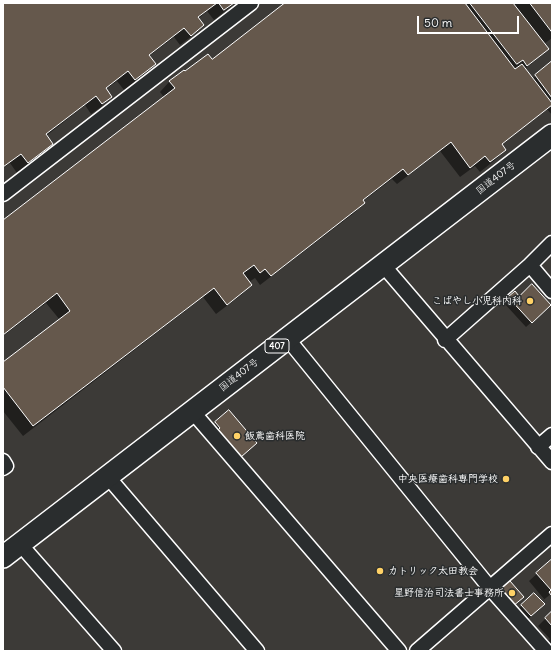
<!DOCTYPE html>
<html>
<head>
<meta charset="utf-8">
<style>
	body { margin:0 }
	#map { position:relative; width:555px; height:654px; overflow:hidden; background:#3c3a37; font-family:Delius,sans-serif }
	canvas { display:block }
	.frame { position:absolute; inset:0; border:4px solid #fff; pointer-events:none }
	.scale { position:absolute; left:417px; top:16px; width:102px; height:18px; box-sizing:border-box; border:2px solid #fff; border-top:0; padding-left:5px; font-size:12px; line-height:14px; white-space:nowrap; color:#fff; -webkit-text-stroke:3px #2a2d2e; paint-order:stroke }
</style>
</head>
<body>
<div id="map">
<canvas width="555" height="654"></canvas>
<div class="frame"></div>
<div class="scale">50 m</div>
</div>
<script>
const ctx = document.querySelector('canvas').getContext('2d');
ctx.lineJoin = 'round';
function paint(path, color) { ctx.fillStyle = color; ctx.fill(path, 'evenodd'); }
function trace(path, color, width, dash) { ctx.strokeStyle = color; ctx.lineWidth = width; ctx.lineCap = dash ? 'butt' : 'round'; ctx.setLineDash(dash || []); ctx.stroke(path); }
function write(font, color, halo, rows, align = 'center') {
  ctx.font = font + ' Delius,"Klee One",sans-serif'; ctx.lineWidth = 3; ctx.setLineDash([]); ctx.textBaseline = 'middle'; ctx.strokeStyle = halo; ctx.fillStyle = color; for (const [text, x, y, turn = 0] of rows) {
    ctx.save(); ctx.translate(x, y); ctx.rotate((+turn || 0) * Math.PI / 180); ctx.textAlign = isNaN(turn) ? turn : align; if (halo) ctx.strokeText(text, 0, 0); ctx.fillText(text, 0, 0); ctx.restore();
  }
}
paint(new Path2D(`
	M 3,3 L 235,3 L 214,20 L 207,11 L 198,19 L 203,25 L 192,36 L 180,45 L 174,37 L 149,56 L 155,64 L 145,74 L 124,90 L 117,81 L 106,89 L 111,96 L 101,107 L 91,114 L 85,105 L 46,136 L 52,144 L 42,154 L 17,173 L 10,163 L 3,168 Z
	M 287,3 L 552,3 L 552,38 L 544,44 L 548,49 L 525,69 L 532,79 L 552,63 L 552,115 L 547,109 L 501,145 L 505,150 L 495,160 L 480,172 L 475,166 L 460,177 L 440,151 L 397,184 L 392,179 L 363,201 L 364,203 L 354,213 L 260,285 L 255,278 L 249,282 L 251,285 L 241,295 L 216,314 L 203,297 L 23,436 L 3,411 L 3,364 L 60,320 L 46,303 L 3,336 L 3,221 L 164,97 L 160,92 L 170,81 L 185,73 L 212,61 Z
	M 515,292 L 519,297 L 545,310 L 526,327 L 504,303 Z
	M 228,412 L 248,451 L 233,464 L 208,431 Z
	M 552,560 L 552,593 L 541,602 L 538,609 L 526,621 L 516,611 L 534,594 L 541,602 L 544,599 L 529,581 Z
	M 552,612 L 552,647 L 550,649 L 546,643 L 550,639 L 538,626 Z`), '#0007');
const building = new Path2D(`
	M 3,3 L 217,3 L 198,17 L 204,25 L 191,36 L 184,28 L 149,55 L 156,64 L 135,80 L 128,71 L 106,88 L 112,97 L 102,104 L 96,96 L 46,134 L 53,144 L 28,163 L 21,154 L 3,167 Z
	M 219,3 L 234,3 L 224,10 Z
	M 285,3 L 465,3 L 515,69 L 522,64 L 552,103 L 552,105 L 502,144 L 506,150 L 490,162 L 485,156 L 470,168 L 451,142 L 408,175 L 403,169 L 363,200 L 365,203 L 271,276 L 265,269 L 260,273 L 254,265 L 243,273 L 252,285 L 227,305 L 214,288 L 33,426 L 3,387 L 3,362 L 70,311 L 57,293 L 3,335 L 3,220 L 175,88 L 169,81 L 184,70 L 185,71 L 208,54 L 212,59 Z
	M 470,3 L 513,3 L 549,49 L 527,66 L 523,60 L 517,64 Z
	M 530,3 L 552,3 L 552,32 Z
	M 552,61 L 552,98 L 535,75 Z
	M 532,284 L 551,305 L 532,323 L 508,297 L 515,291 L 519,296 Z
	M 229,410 L 257,443 L 241,457 L 218,430 L 220,428 L 215,422 Z
	M 552,559 L 552,594 L 551,595 L 549,592 L 551,590 L 536,573 Z
	M 510,581 L 524,597 L 513,606 L 499,589 Z
	M 534,593 L 545,604 L 531,616 L 521,605 Z
	M 552,611 L 552,626 L 545,618 Z`);
paint(building, '#65584c');
trace(building, '#fff', 1);
const minor = new Path2D(`
	M 3,194 L 251,3
	M 383,265 L 552,462
	M 530,265 L 552,291
	M 287,338 L 490,588 L 546,651
	M 445,340 L 530,265 L 552,243
	M 192,411 L 399,651
	M 538,447 L 552,435
	M 3,461 L 6,466 L 3,468
	M 108,477 L 257,651
	M 20,544 L 114,651
	M 417,651 L 552,534`);
const highway = new Path2D(`
	M 3,557 L 552,135`);
trace(minor, '#fff', 17);
trace(highway, '#fff', 24);
trace(minor, '#2a2d2e', 14);
trace(highway, '#2a2d2e', 21);
for (const [x, y, r, color] of [
	[530,301,4,"#ffd166"],
	[237,436,4,"#ffd166"],
	[506,479,4,"#ffd166"],
	[380,571,4,"#ffd166"],
	[512,593,4,"#ffd166"]
]) { const dot = new Path2D(); dot.arc(x, y, r, 0, 2 * Math.PI); ctx.fillStyle = color; ctx.fill(dot); trace(dot, '#2a2d2e', 1.5); }
for (const [x, y, w] of [
	[277,346,24]
]) { const box = new Path2D(); box.roundRect(x - w / 2, y - 7, w, 14, 3); ctx.fillStyle = '#2a2d2e'; ctx.fill(box); trace(box, '#fff', 1); }
write('bold 9px', '#fff', null, [
	["407",277,346]
]);
write('10px', '#fff', '#2a2d2e', [
	["国道407号",496,178,-38],
	["国道407号",239,375,-38]
]);
write('bold 10px', '#fff', '#2a2d2e', [
	["こばやし小児科内科",522,301],
	["飯鳶歯科医院",245,436,"left"],
	["中央医療歯科専門学校",498,479],
	["カトリック太田教会",388,571,"left"],
	["星野信治司法書士事務所",504,593]
], 'right');
</script>
</body>
</html>
